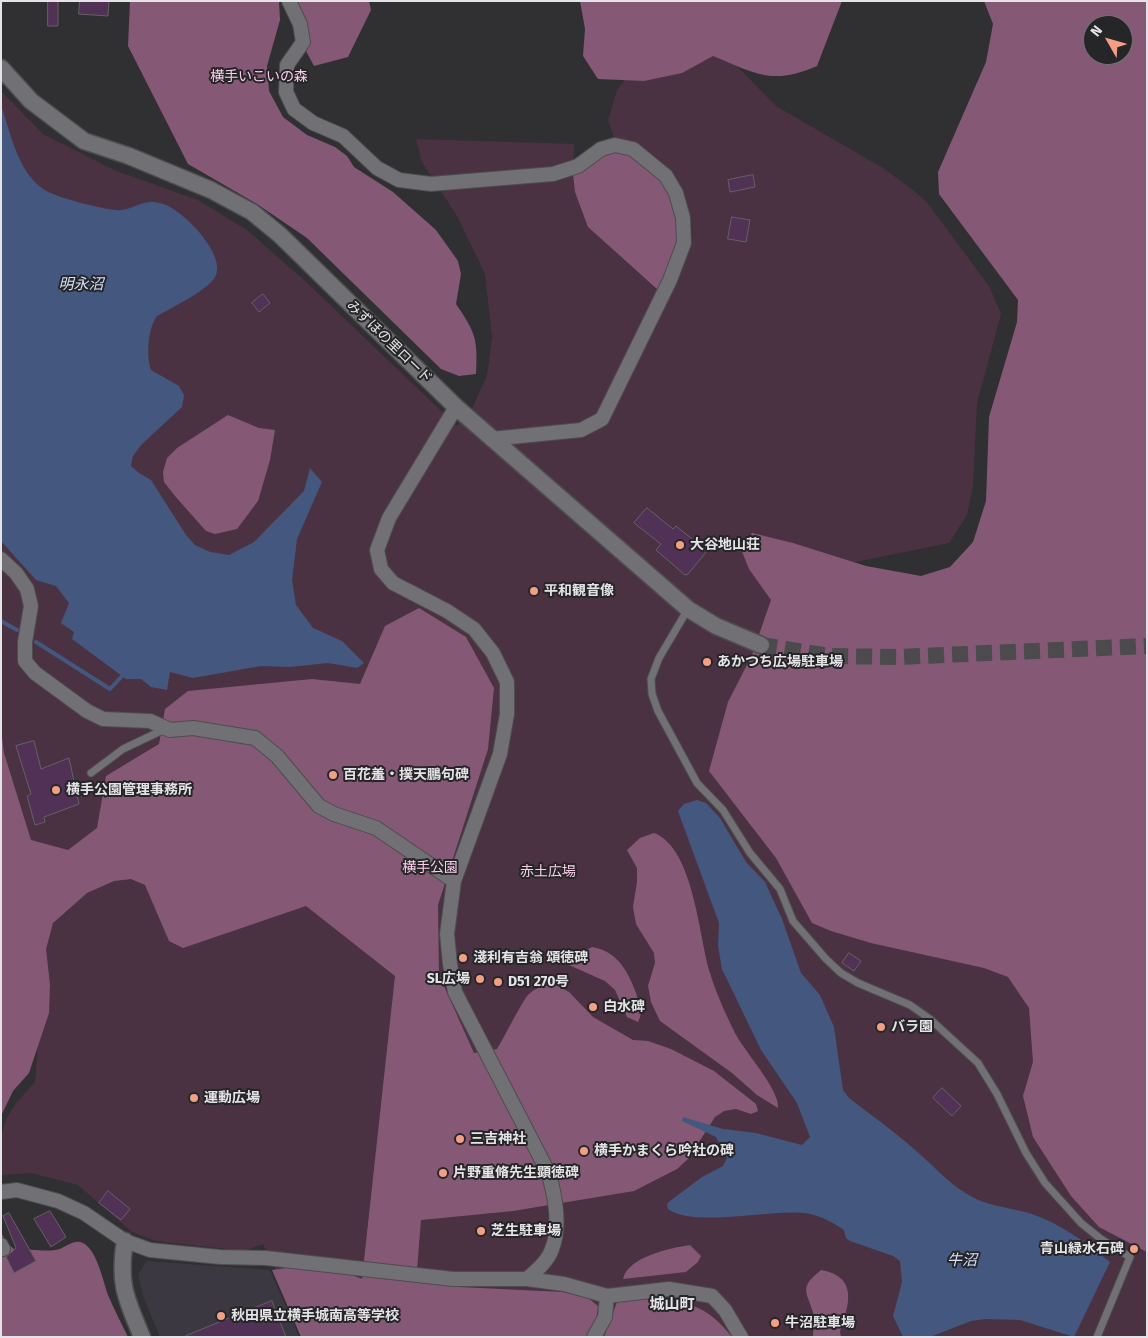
<!DOCTYPE html>
<html>
<head>
<meta charset="utf-8">
<style>
	body { margin:0 }
	#map { position:relative; width:1148px; height:1338px; overflow:hidden; background:#302f32; font-family:"Fira Sans",sans-serif }
	canvas { display:block }
	.frame { position:absolute; inset:0; border:2px solid #e4e3e5; pointer-events:none }
	.north { position:absolute; left:1083px; top:15px; width:50px; height:50px; box-sizing:border-box; background:#262528; border:1px solid #727174; border-radius:50%; rotate:308deg; font-size:14px; font-weight:700; line-height:20px; text-align:center; color:#e4e3e5 }
	.north::after { content:''; display:block; margin:auto; width:18px; height:22px; background:#f39f84; clip-path:polygon(50% 0,100% 100%,50% 72%,0 100%) }
</style>
</head>
<body>
<div id="map">
<canvas width="1148" height="1338"></canvas>
<div class="frame"></div>
<div class="north">N</div>
</div>
<script>
const ctx = document.querySelector('canvas').getContext('2d');
ctx.lineJoin = 'round';
function paint(path, color) { ctx.fillStyle = color; ctx.fill(path, 'evenodd'); }
function trace(path, color, width, dash) { ctx.strokeStyle = color; ctx.lineWidth = width; ctx.lineCap = dash ? 'butt' : 'round'; ctx.setLineDash(dash || []); ctx.stroke(path); }
function write(font, color, halo, rows, align = 'center') {
  ctx.font = font + ' "Fira Sans","Noto Sans JP",sans-serif'; ctx.lineWidth = 4; ctx.setLineDash([]); ctx.textBaseline = 'middle'; ctx.strokeStyle = halo; ctx.fillStyle = color; for (const [text, x, y, turn = 0] of rows) {
    ctx.save(); ctx.translate(x, y); ctx.rotate((+turn || 0) * Math.PI / 180); ctx.textAlign = isNaN(turn) ? turn : align; if (halo) ctx.strokeText(text, 0, 0); ctx.fillText(text, 0, 0); ctx.restore();
  }
}
paint(new Path2D(`
	M 147,1261 L 270,1270 L 299,1337 L 160,1337 L 143,1296 L 138,1274 Z`), '#3b3841');
paint(new Path2D(`
	M 663,33 L 729,58 L 776,106 L 883,168 L 913,190 L 926,201 L 989,286 L 1001,314 L 977,403 L 973,485 L 967,515 L 949,543 L 806,572 L 1147,663 L 1147,1337 L 322,1337 L 278,1275 L 263,1244 L 244,1251 L 156,1241 L 132,1232 L 78,1185 L 31,1173 L 1,1175 C 1,1123 0,1120 35,1082 L 39,1033 L 1,923 L 1,91 L 43,134 L 114,170 L 198,200 L 247,230 L 304,280 L 457,426 L 471,411 L 487,375 L 492,337 L 485,274 L 457,216 L 422,162 L 416,139 L 574,144 L 573,174 L 588,227 L 667,299 C 674,282 689,255 692,239 C 694,230 690,217 688,209 C 677,168 657,150 615,140 L 608,120 L 617,90 Z`), '#4b3242');
paint(new Path2D(`
	M 130,1 L 279,1 L 280,20 L 267,66 L 269,91 L 283,117 L 307,135 L 335,147 L 347,156 L 354,167 L 393,192 L 436,230 L 458,261 L 461,274 L 456,304 C 475,332 478,338 476,374 L 459,376 L 441,369 L 307,238 L 257,204 L 188,164 L 128,46 Z
	M 297,1 L 369,1 L 371,10 L 348,57 L 314,66 L 306,51 C 311,32 306,19 297,1 Z
	M 580,1 L 842,1 L 817,66 C 772,86 755,73 713,56 L 682,73 L 644,81 L 598,79 L 583,56 L 585,29 Z
	M 984,1 L 1147,1 L 1147,1252 L 1099,1227 L 1071,1196 L 1033,1137 L 1023,1096 L 1033,1062 L 1029,1008 L 1008,977 L 984,968 L 871,943 L 831,931 L 812,923 L 776,858 L 709,771 L 728,702 L 752,655 L 771,600 L 749,569 L 741,549 L 752,533 L 793,543 L 866,566 L 921,576 L 950,567 L 973,542 L 986,501 L 989,417 L 1017,322 L 1018,300 L 939,194 L 938,172 L 986,62 L 993,24 ZM 1093,25 L 1123,25 L 1123,55 L 1093,55 Z
	M 614,149 L 631,152 L 664,177 L 679,219 L 679,243 L 659,291 L 588,227 L 575,192 L 573,174 Z
	M 228,415 L 259,428 L 275,430 L 270,460 L 258,501 L 237,529 L 215,534 L 206,531 L 175,496 L 164,482 L 163,472 L 167,458 L 177,448 Z
	M 419,608 L 466,637 L 494,688 L 488,749 L 438,905 L 439,975 L 474,1053 L 497,1049 C 504,1038 523,999 529,994 C 536,987 545,986 554,984 L 569,992 L 593,1017 L 633,1040 L 648,1041 L 671,1049 L 714,1071 L 756,1104 L 758,1111 L 751,1114 L 736,1109 L 724,1111 L 715,1117 L 688,1159 L 677,1169 L 634,1191 L 513,1211 L 421,1220 L 416,1282 L 459,1287 L 563,1292 L 588,1298 L 598,1306 L 596,1322 L 586,1337 L 301,1337 L 272,1270 L 300,1266 L 333,1268 L 362,1279 L 395,976 L 306,906 L 183,948 L 169,941 L 145,885 L 131,879 L 114,881 L 87,893 L 53,923 L 46,949 L 50,985 L 49,1013 L 29,1073 L 13,1091 L 1,1116 L 1,729 L 4,753 L 31,840 L 68,850 L 97,828 L 106,776 L 159,744 L 165,709 L 188,691 L 312,679 L 360,684 L 385,626 Z
	M 654,833 C 694,848 699,938 710,973 C 716,993 726,1015 735,1033 C 744,1051 780,1090 778,1108 L 757,1095 L 732,1073 L 660,1021 L 651,1002 L 648,986 L 655,963 L 654,953 L 636,924 L 633,907 L 637,882 L 637,868 L 627,850 L 640,838 Z
	M 592,947 C 617,951 628,971 636,993 C 639,1004 644,1011 638,1022 L 627,1017 L 615,990 L 605,981 L 569,965 L 572,958 Z
	M 1,1232 L 6,1242 L 17,1252 C 30,1247 41,1252 55,1250 C 65,1249 73,1238 83,1243 C 97,1250 103,1281 108,1295 C 114,1309 121,1323 128,1337 L 1,1337 Z
	M 690,1245 L 701,1256 L 698,1262 L 686,1272 L 623,1279 C 628,1257 670,1248 690,1245 Z
	M 821,1270 C 859,1277 849,1305 840,1332 L 841,1337 L 813,1337 C 813,1330 815,1322 814,1316 C 808,1292 797,1289 821,1270 Z
	M 645,1299 C 685,1300 706,1304 732,1337 L 604,1337 L 617,1302 Z`), '#855975');
paint(new Path2D(`
	M 1,105 C 11,134 17,170 43,189 C 54,197 102,209 116,210 C 133,212 142,197 163,204 C 183,210 225,253 216,275 C 211,289 171,308 157,316 C 148,328 146,355 151,370 L 179,386 L 184,395 L 182,407 L 141,445 L 133,456 L 131,466 L 139,473 L 151,480 L 186,535 L 195,545 L 210,552 L 229,555 L 254,542 L 304,491 L 310,468 L 322,482 L 297,539 L 292,580 L 296,605 L 313,628 L 342,641 L 364,663 L 357,668 L 328,663 L 290,667 L 261,666 L 193,678 L 170,672 L 167,690 L 151,687 L 141,679 L 126,679 L 72,639 L 74,632 L 61,623 L 69,603 L 56,586 L 36,580 L 1,541 Z
	M 697,800 L 706,803 L 720,818 L 746,862 L 765,882 L 782,919 L 801,973 L 820,995 L 834,1027 L 843,1090 L 849,1098 C 871,1115 894,1131 915,1150 C 933,1165 947,1182 967,1194 C 986,1206 1007,1207 1029,1213 C 1060,1223 1085,1242 1110,1262 L 1074,1337 L 1020,1320 L 985,1319 L 971,1321 L 930,1337 L 903,1337 L 893,1316 L 902,1282 L 900,1261 L 893,1256 L 850,1241 L 846,1238 L 844,1230 C 832,1222 820,1215 805,1213 C 771,1209 692,1228 668,1209 L 667,1204 L 670,1201 L 702,1177 L 723,1166 L 727,1158 L 716,1137 L 682,1121 L 683,1117 L 723,1129 L 756,1133 L 802,1145 L 810,1137 L 797,1103 L 761,1050 L 722,969 L 718,946 L 719,923 L 678,811 L 684,804 Z`), '#43577f');
trace(new Path2D(`
	M 1,621 L 17,630
	M 36,642 L 110,689 L 124,674`), '#43577f', 4);
const building = new Path2D(`
	M 48,1 L 58,1 L 58,26 L 48,26 Z
	M 80,1 L 109,1 L 108,16 L 79,14 Z
	M 753,175 L 755,187 L 730,192 L 728,180 Z
	M 732,217 L 750,220 L 746,242 L 728,239 Z
	M 263,294 L 270,303 L 259,312 L 252,303 Z
	M 647,508 L 673,529 L 676,526 L 707,551 L 688,574 L 685,575 L 656,550 L 661,544 L 634,523 Z
	M 34,741 L 41,769 L 69,758 L 79,804 L 44,817 L 45,822 L 35,825 L 27,796 L 31,794 L 16,746 Z
	M 849,953 L 861,961 L 854,971 L 842,963 Z
	M 942,1088 L 961,1106 L 952,1116 L 933,1098 Z
	M 108,1191 L 130,1209 L 121,1220 L 99,1203 Z
	M 50,1211 L 66,1237 L 51,1247 L 34,1219 Z
	M 9,1213 L 36,1261 L 14,1273 L 6,1257 L 16,1248 L 3,1216 Z
	M 272,1301 L 286,1337 L 186,1337 L 186,1336 Z`);
paint(building, '#513256');
trace(building, '#646164', 1);
trace(new Path2D(`
	M 761,645 L 830,656 L 898,657 L 1147,646`), '#4b4a4d', 16, [16, 8]);
const service = new Path2D(`
	M 688,609 L 659,658 L 651,679 L 652,694 L 658,711 L 697,783 L 723,810 L 750,853 L 780,889 L 793,921 L 826,959 L 841,973 L 858,983 L 910,1005 L 930,1019 L 978,1063 L 997,1094 L 1026,1153 L 1045,1183 L 1081,1223 L 1101,1239 L 1130,1257 L 1097,1337
	M 91,773 L 123,749 L 165,729`);
const minor = new Path2D(`
	M 289,1 L 300,24 L 303,42 L 287,65 L 286,92 L 294,109 L 313,123 L 343,136 L 377,168 L 399,180 L 431,184 L 553,174 L 578,166 L 601,149 L 615,145 L 633,149 L 666,176 L 676,193 L 683,218 L 684,243 L 670,280 L 602,419 L 581,430 L 491,439
	M 456,407 L 389,518 L 377,550 L 381,569 L 393,583 L 447,611 L 474,629 L 493,653 L 507,682 L 507,714 L 500,754 L 454,881 L 447,934 L 450,964 L 455,992 L 547,1170 C 555,1192 561,1227 552,1249 C 548,1261 537,1270 527,1279
	M 1,559 L 16,573 L 27,589 L 31,606 L 25,642 L 25,661 L 35,673 L 87,711 L 103,719 L 150,721 L 170,730 L 193,728 L 255,738 L 277,756 L 319,806 L 334,814 L 376,828 L 454,881
	M 1,1192 L 17,1190 L 58,1201 L 84,1213 L 125,1241 L 150,1250 L 220,1257 L 266,1258 L 453,1279 L 527,1279 L 564,1284 L 607,1296 L 669,1289 L 712,1296 L 725,1310 L 741,1337
	M 1,1245 L 3,1249
	M 594,1337 L 605,1317 L 607,1296`);
const tertiary = new Path2D(`
	M 1,68 L 31,101 L 84,141 L 129,156 L 211,190 L 252,212 L 280,235 L 456,407 L 688,609 L 716,626 L 761,645
	M 125,1241 C 118,1284 126,1298 142,1337`);
trace(service, '#4d4c4f', 9);
trace(minor, '#4d4c4f', 16);
trace(tertiary, '#4d4c4f', 19);
trace(service, '#717074', 7);
trace(minor, '#717074', 14);
trace(tertiary, '#717074', 16);
for (const [x, y, r, color] of [
	[680,545,5,"#f39f84"],
	[534,591,5,"#f39f84"],
	[707,662,5,"#f39f84"],
	[333,775,5,"#f39f84"],
	[56,790,5,"#f39f84"],
	[463,958,5,"#f39f84"],
	[480,979,5,"#f39f84"],
	[498,982,5,"#f39f84"],
	[593,1007,5,"#f39f84"],
	[881,1027,5,"#f39f84"],
	[194,1098,5,"#f39f84"],
	[460,1139,5,"#f39f84"],
	[584,1151,5,"#f39f84"],
	[443,1173,5,"#f39f84"],
	[481,1231,5,"#f39f84"],
	[1134,1249,5,"#f39f84"],
	[221,1316,5,"#f39f84"],
	[775,1323,5,"#f39f84"]
]) { const dot = new Path2D(); dot.arc(x, y, r, 0, 2 * Math.PI); ctx.fillStyle = color; ctx.fill(dot); trace(dot, '#262528', 2); }
write('14px', '#facee9', '#262528', [
	["横手いこいの森",259,77],
	["横手公園",430,868],
	["赤土広場",548,872]
]);
write('14px', '#e4e3e5', '#262528', [
	["みずほの里ロード",389,342,44]
]);
write('bold 14px', '#e4e3e5', '#262528', [
	["大谷地山荘",690,545],
	["平和観音像",544,591],
	["あかつち広場駐車場",717,662],
	["百花羞・撲天鵬句碑",343,775],
	["横手公園管理事務所",66,790],
	["淺利有吉翁 頌徳碑",473,958],
	["SL広場",470,979,"right"],
	["D51 270号",508,982],
	["白水碑",603,1007],
	["バラ園",891,1027],
	["運動広場",204,1098],
	["三吉神社",470,1139],
	["横手かまくら吟社の碑",594,1151],
	["片野重脩先生顕徳碑",453,1173],
	["芝生駐車場",491,1231],
	["青山緑水石碑",1124,1249,"right"],
	["秋田県立横手城南高等学校",231,1316],
	["牛沼駐車場",785,1323]
], 'left');
write('italic 15px', '#d3e1fd', '#262528', [
	["明永沼",81,285],
	["牛沼",962,1261]
]);
write('bold 15px', '#e4e3e5', '#262528', [
	["城山町",672,1305]
]);
</script>
</body>
</html>
